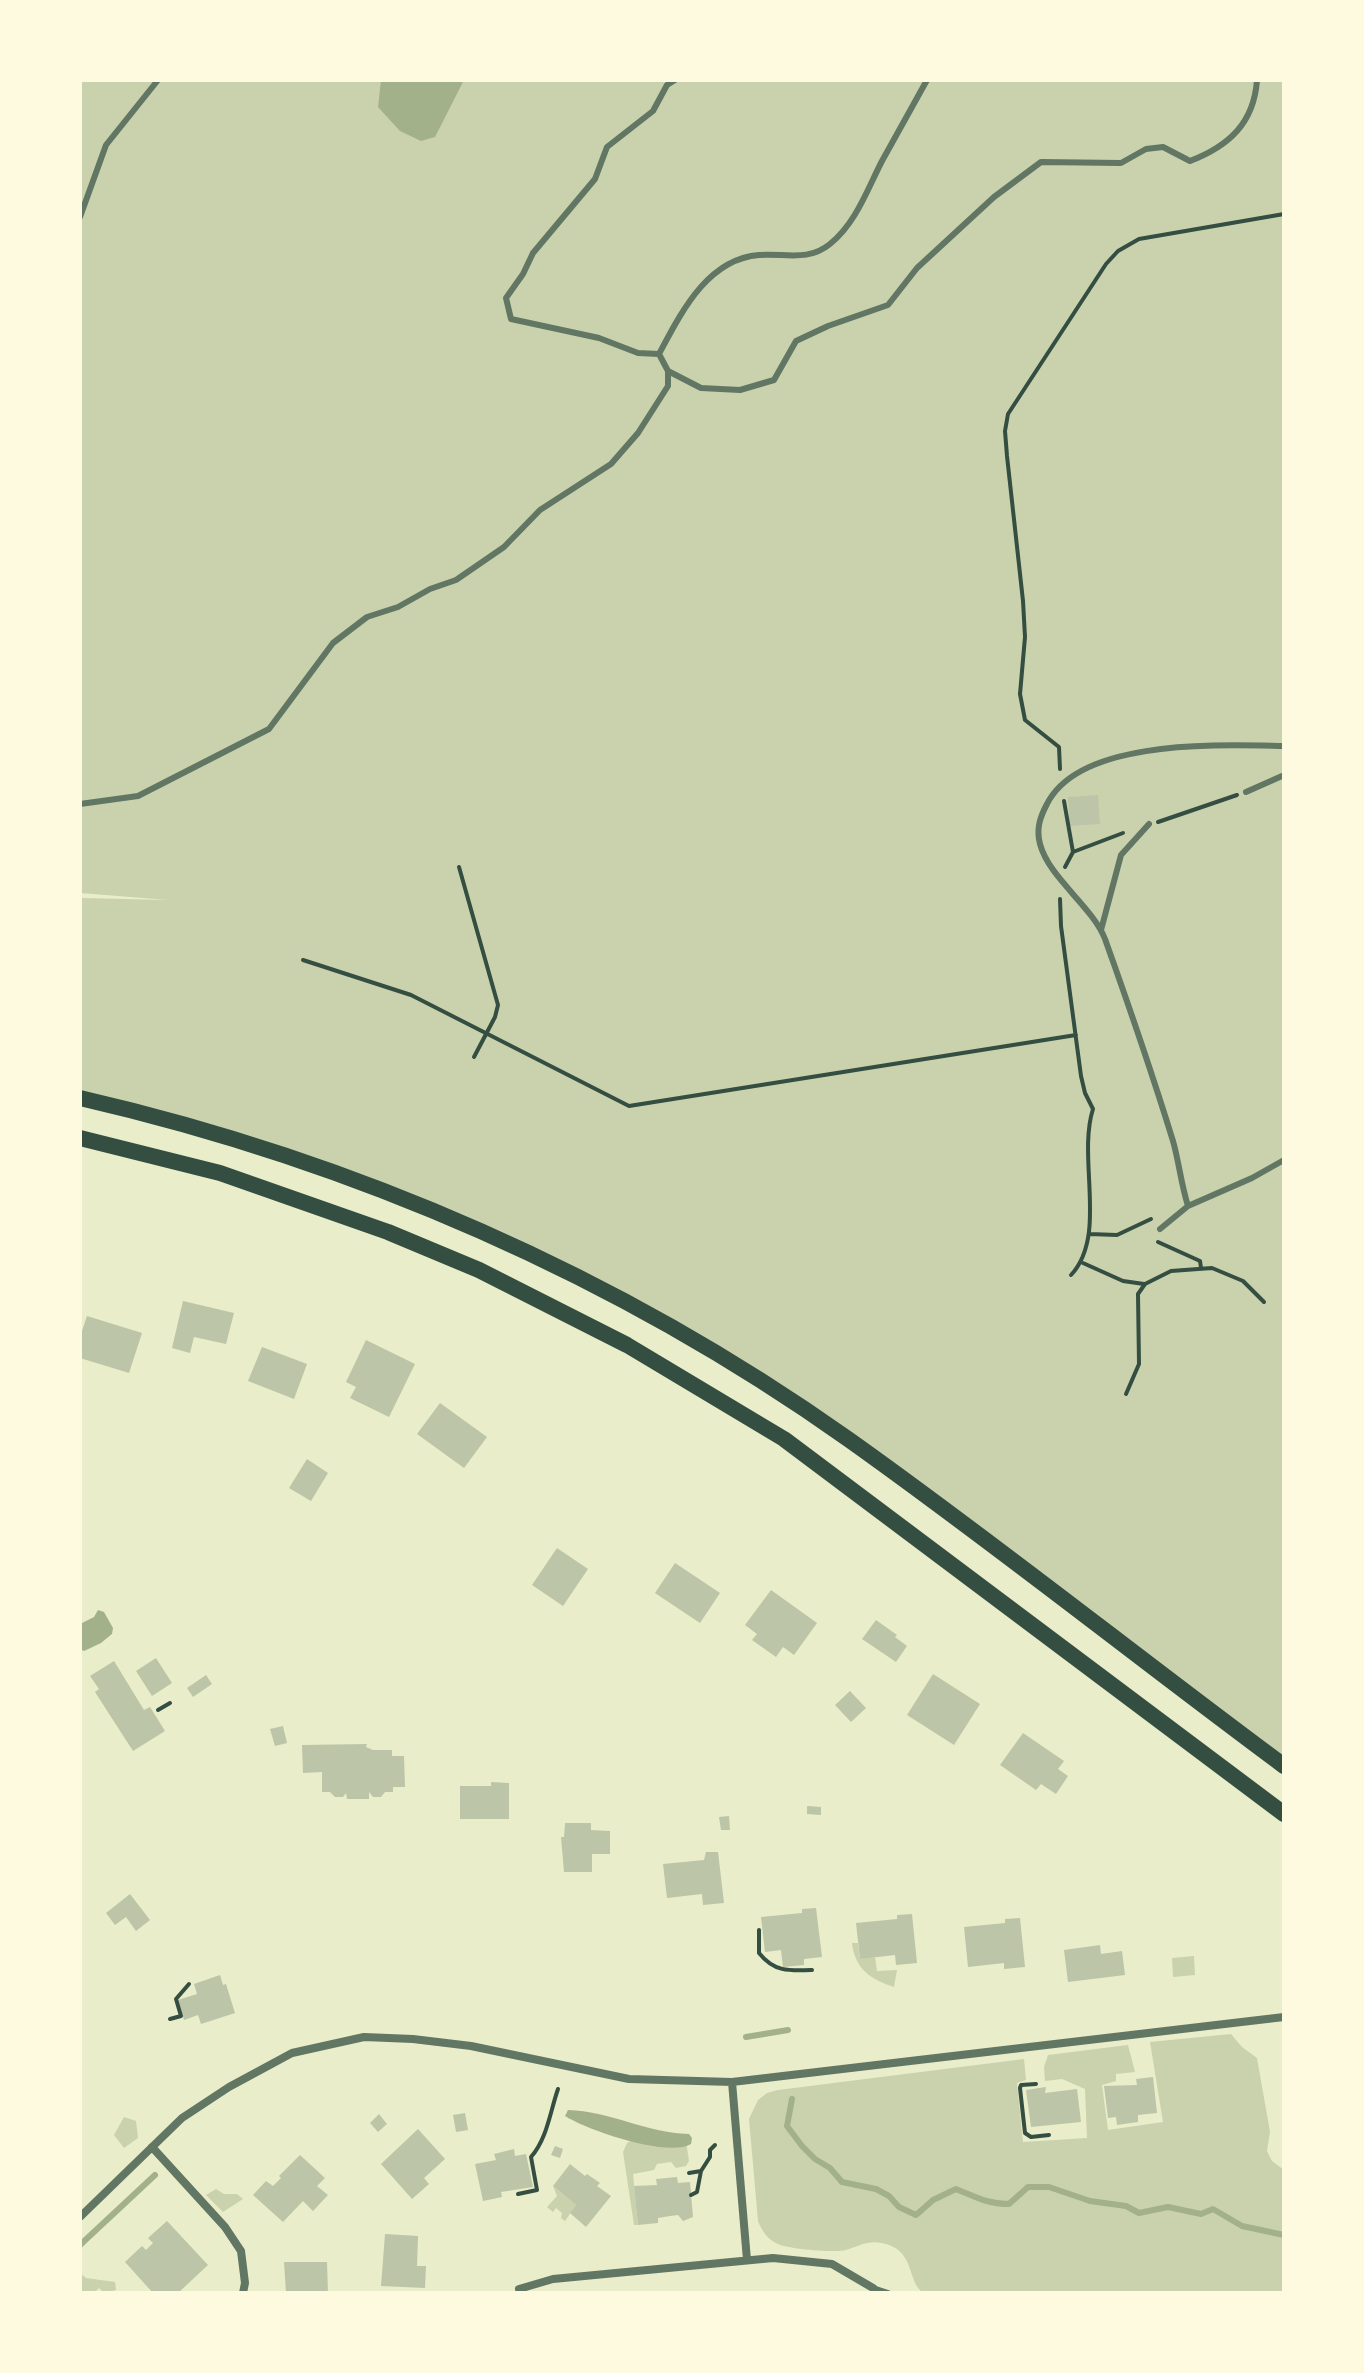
<!DOCTYPE html>
<html>
<head>
<meta charset="utf-8">
<style>
	body { margin:0 }
	#map { position:relative; width:1364px; height:2373px; overflow:hidden; background:#e9edc9; font-family:"DejaVu Sans",sans-serif }
	canvas { display:block }
	.frame { position:absolute; inset:0; border:82px solid #fefae0; pointer-events:none }
</style>
</head>
<body>
<div id="map">
<canvas width="1364" height="2373"></canvas>
<div class="frame"></div>
</div>
<script>
const ctx = document.querySelector('canvas').getContext('2d');
ctx.lineJoin = 'round';
function paint(path, color) { ctx.fillStyle = color; ctx.fill(path, 'evenodd'); }
function trace(path, color, width, dash) { ctx.strokeStyle = color; ctx.lineWidth = width; ctx.lineCap = dash ? 'butt' : 'round'; ctx.setLineDash(dash || []); ctx.stroke(path); }
paint(new Path2D(`
	M 80,80 L 1284,80 L 1284,1762 L 748,1374 L 467,1224 L 311,1163 L 80,1098 L 80,898 L 168,900 L 80,893 Z
	M 852,1943 L 858,1943 L 860,1959 L 875,1957 L 877,1971 L 897,1970 L 894,1987 C 870,1979 855,1969 852,1943 Z
	M 1194,1956 L 1195,1975 L 1173,1977 L 1172,1958 Z
	M 1231,2034 L 1242,2047 L 1257,2058 L 1270,2132 L 1267,2151 L 1272,2161 L 1284,2170 L 1284,2293 L 923,2293 C 906,2280 916,2250 882,2243 C 869,2240 858,2246 846,2250 C 835,2253 788,2249 778,2244 C 767,2239 762,2231 758,2221 L 749,2119 L 758,2100 L 767,2093 L 778,2090 L 1024,2059 L 1026,2080 L 1017,2083 L 1023,2142 L 1087,2138 L 1085,2089 L 1062,2079 L 1045,2081 L 1044,2067 L 1048,2055 L 1128,2045 L 1135,2072 L 1116,2074 L 1116,2081 L 1102,2085 L 1108,2130 L 1163,2122 L 1150,2042 Z
	M 124,2117 L 136,2121 L 138,2138 L 124,2148 L 114,2135 Z
	M 640,2136 L 686,2141 L 689,2161 L 686,2166 L 676,2168 L 671,2162 L 657,2164 L 654,2170 L 633,2174 L 638,2225 L 634,2225 L 623,2152 L 627,2143 Z
	M 553,2186 L 576,2205 L 565,2221 L 561,2218 L 562,2213 L 556,2208 L 553,2212 L 547,2207 L 557,2196 Z
	M 216,2189 L 224,2194 L 237,2194 L 243,2199 L 223,2212 L 206,2195 Z
	M 80,2273 L 86,2278 L 115,2282 L 116,2290 L 104,2293 L 99,2288 L 94,2293 L 80,2293 Z`), '#cad2ad');
paint(new Path2D(`
	M 381,80 L 464,80 L 435,137 L 421,141 L 400,131 L 378,107 Z
	M 98,1610 L 104,1612 L 113,1628 L 112,1634 L 101,1643 L 84,1651 L 80,1649 L 80,1624 L 94,1617 Z
	M 568,2110 C 609,2111 647,2133 689,2134 L 692,2138 L 691,2144 C 668,2158 587,2130 565,2116 Z`), '#a3b18a');
trace(new Path2D(`
	M 746,2037 L 788,2030
	M 792,2099 L 787,2126 L 802,2146 L 815,2159 L 830,2168 L 842,2182 L 876,2189 L 889,2196 L 899,2207 L 916,2215 L 933,2200 L 956,2189 C 976,2197 987,2204 1009,2204 L 1028,2187 L 1049,2187 L 1090,2201 L 1126,2206 L 1139,2213 L 1168,2207 L 1201,2214 L 1213,2209 L 1242,2226 L 1284,2235
	M 80,2245 L 155,2175`), '#a3b18a', 6);
paint(new Path2D(`
	M 1098,795 L 1100,824 L 1070,826 L 1068,797 Z
	M 183,1301 L 234,1313 L 226,1344 L 194,1337 L 190,1353 L 172,1348 Z
	M 87,1316 L 142,1333 L 129,1373 L 80,1358 L 80,1337 Z
	M 366,1340 L 415,1364 L 389,1417 L 350,1398 L 356,1387 L 346,1382 Z
	M 262,1347 L 307,1364 L 294,1399 L 248,1381 Z
	M 440,1403 L 487,1437 L 464,1468 L 417,1434 Z
	M 307,1459 L 328,1473 L 311,1501 L 289,1488 Z
	M 557,1548 L 588,1569 L 563,1606 L 532,1585 Z
	M 675,1563 L 720,1593 L 700,1623 L 655,1593 Z
	M 771,1590 L 817,1623 L 794,1655 L 783,1647 L 776,1657 L 752,1640 L 757,1634 L 745,1625 Z
	M 876,1620 L 897,1635 L 895,1637 L 907,1646 L 896,1662 L 862,1639 Z
	M 156,1658 L 172,1683 L 152,1696 L 136,1671 Z
	M 114,1661 L 144,1710 L 150,1707 L 165,1731 L 133,1751 L 95,1692 L 99,1689 L 90,1676 Z
	M 933,1674 L 980,1704 L 954,1745 L 907,1715 Z
	M 206,1675 L 212,1684 L 193,1697 L 187,1688 Z
	M 850,1691 L 866,1708 L 851,1722 L 835,1705 Z
	M 283,1726 L 287,1743 L 275,1746 L 270,1729 Z
	M 1023,1733 L 1064,1761 L 1058,1769 L 1068,1776 L 1056,1794 L 1041,1784 L 1036,1790 L 1000,1765 Z
	M 367,1744 L 366,1747 L 373,1750 L 392,1750 L 392,1756 L 404,1756 L 405,1787 L 393,1787 L 393,1792 L 385,1792 L 381,1797 L 373,1797 L 369,1792 L 369,1799 L 347,1799 L 346,1793 L 343,1797 L 335,1797 L 330,1792 L 322,1792 L 322,1772 L 303,1773 L 302,1745 Z
	M 491,1782 L 509,1783 L 509,1819 L 460,1819 L 460,1786 L 491,1786 Z
	M 807,1806 L 821,1807 L 821,1815 L 807,1814 Z
	M 729,1816 L 730,1830 L 721,1830 L 719,1817 Z
	M 565,1823 L 591,1823 L 591,1830 L 610,1831 L 610,1854 L 592,1854 L 592,1872 L 564,1872 L 561,1837 L 564,1837 Z
	M 706,1852 L 718,1852 L 724,1903 L 703,1905 L 702,1894 L 667,1898 L 663,1864 L 704,1860 Z
	M 130,1894 L 150,1920 L 136,1931 L 126,1917 L 115,1925 L 106,1913 Z
	M 816,1908 L 822,1957 L 804,1959 L 804,1965 L 783,1967 L 781,1950 L 765,1952 L 761,1917 L 802,1913 L 802,1909 Z
	M 912,1914 L 917,1963 L 896,1965 L 895,1955 L 860,1959 L 856,1923 L 897,1919 L 897,1915 Z
	M 1020,1918 L 1025,1967 L 1004,1969 L 1004,1963 L 968,1967 L 964,1927 L 1005,1923 L 1005,1919 Z
	M 1100,1945 L 1101,1954 L 1122,1951 L 1125,1975 L 1068,1982 L 1064,1950 Z
	M 220,1975 L 223,1985 L 226,1984 L 235,2013 L 201,2024 L 198,2015 L 184,2020 L 178,2000 L 197,1994 L 194,1984 Z
	M 1153,2077 L 1157,2113 L 1138,2115 L 1138,2122 L 1117,2125 L 1116,2117 L 1108,2118 L 1104,2086 L 1137,2085 L 1136,2079 Z
	M 1046,2087 L 1045,2093 L 1077,2089 L 1081,2122 L 1031,2127 L 1026,2090 Z
	M 465,2113 L 468,2130 L 456,2132 L 453,2115 Z
	M 379,2114 L 387,2124 L 378,2132 L 370,2123 Z
	M 418,2129 L 445,2159 L 424,2178 L 429,2184 L 412,2199 L 381,2164 Z
	M 555,2146 L 563,2149 L 560,2158 L 551,2155 Z
	M 514,2149 L 515,2156 L 526,2154 L 533,2187 L 501,2192 L 502,2197 L 483,2201 L 475,2164 L 496,2160 L 494,2154 Z
	M 300,2155 L 325,2178 L 317,2186 L 328,2195 L 313,2211 L 303,2201 L 283,2222 L 253,2195 L 266,2181 L 273,2186 L 281,2178 L 279,2176 Z
	M 570,2164 L 585,2176 L 587,2174 L 600,2183 L 597,2186 L 611,2196 L 586,2227 L 570,2213 L 576,2205 L 553,2186 Z
	M 677,2177 L 678,2183 L 690,2182 L 693,2217 L 683,2221 L 678,2215 L 670,2216 L 658,2218 L 658,2223 L 638,2225 L 634,2186 L 657,2185 L 656,2179 Z
	M 167,2221 L 208,2265 L 178,2293 L 153,2293 L 125,2262 L 142,2246 L 146,2250 L 153,2243 L 148,2238 Z
	M 385,2234 L 418,2236 L 417,2266 L 426,2266 L 425,2288 L 381,2286 Z
	M 284,2262 L 327,2262 L 328,2293 L 286,2293 Z`), '#bcc5a7');
trace(new Path2D(`
	M 1060,769 L 1059,747 L 1025,720 L 1020,694 L 1025,637 L 1023,601 L 1007,456 L 1005,431 L 1008,414 L 1106,264 L 1118,251 L 1139,239 L 1284,214
	M 1064,801 L 1073,852
	M 1158,822 L 1237,795
	M 459,867 L 498,1005 L 495,1017 L 474,1057
	M 1065,867 L 1073,852 L 1123,833
	M 1060,899 L 1061,926 L 1081,1076 L 1085,1093 L 1093,1109 C 1077,1159 1108,1235 1071,1275
	M 303,960 L 411,995 L 629,1106 L 1076,1035
	M 1089,1234 L 1117,1235 L 1151,1219
	M 1158,1242 L 1200,1261 L 1201,1268
	M 1083,1263 L 1123,1281 L 1144,1284
	M 1126,1394 L 1139,1364 L 1138,1294 L 1145,1284 L 1171,1271 L 1212,1268 L 1243,1281 L 1264,1302
	M 158,1710 L 170,1703
	M 759,1930 L 759,1953 C 774,1972 789,1971 812,1970
	M 170,2019 L 181,2016 L 176,1999 L 189,1984
	M 1036,2084 L 1021,2085 L 1020,2088 L 1025,2133 L 1031,2137 L 1049,2135
	M 689,2173 L 701,2171
	M 518,2194 L 537,2190 L 531,2157 C 547,2139 550,2112 558,2089
	M 691,2195 L 697,2192 L 701,2171 L 710,2157 L 710,2150 L 715,2145`), '#344e41', 4);
trace(new Path2D(`
	M 80,217 L 106,145 L 158,80
	M 659,354 L 668,371 L 701,388 L 740,390 L 774,380 L 796,341 L 828,326 L 888,305 L 917,268 L 994,197 L 1041,162 L 1121,163 L 1146,149 L 1163,147 L 1190,161 C 1229,146 1254,123 1257,80
	M 659,354 L 638,353 L 599,338 L 511,319 L 506,298 L 523,274 L 533,253 L 595,179 L 607,147 L 653,111 L 667,85 L 675,80
	M 659,354 C 681,313 707,259 759,255 C 785,253 808,262 830,244 C 856,223 867,190 882,161 C 897,134 912,107 927,80
	M 1246,792 L 1282,776
	M 80,804 L 138,796 L 269,729 L 333,643 L 367,617 L 398,607 L 430,589 L 456,580 L 504,547 L 540,510 L 611,464 L 638,433 L 668,386 L 668,371
	M 1101,930 L 1121,855 L 1149,824
	M 1188,1206 C 1181,1184 1179,1162 1173,1141 C 1152,1073 1129,1006 1105,939 C 1092,906 1049,878 1040,844 C 1036,829 1040,817 1047,804 C 1080,738 1221,745 1284,746
	M 1160,1229 L 1188,1206 L 1252,1178 L 1284,1160
	M 873,2288 L 888,2293`), '#617663', 6);
trace(new Path2D(`
	M 732,2082 L 747,2260
	M 152,2147 L 225,2227 L 241,2251 L 245,2283 L 243,2293
	M 80,2217 L 182,2118 L 229,2087 L 292,2053 L 364,2037 L 413,2039 L 471,2046 L 629,2079 L 732,2082 L 1284,2017
	M 519,2289 L 553,2279 L 773,2258 L 832,2264 L 873,2288`), '#617663', 8);
trace(new Path2D(`
	M 80,1098 C 354,1161 618,1276 848,1439 C 996,1544 1138,1658 1284,1766
	M 80,1138 L 220,1173 L 388,1232 L 479,1270 L 627,1345 L 784,1439 L 1284,1814`), '#344e41', 16);
</script>
</body>
</html>
